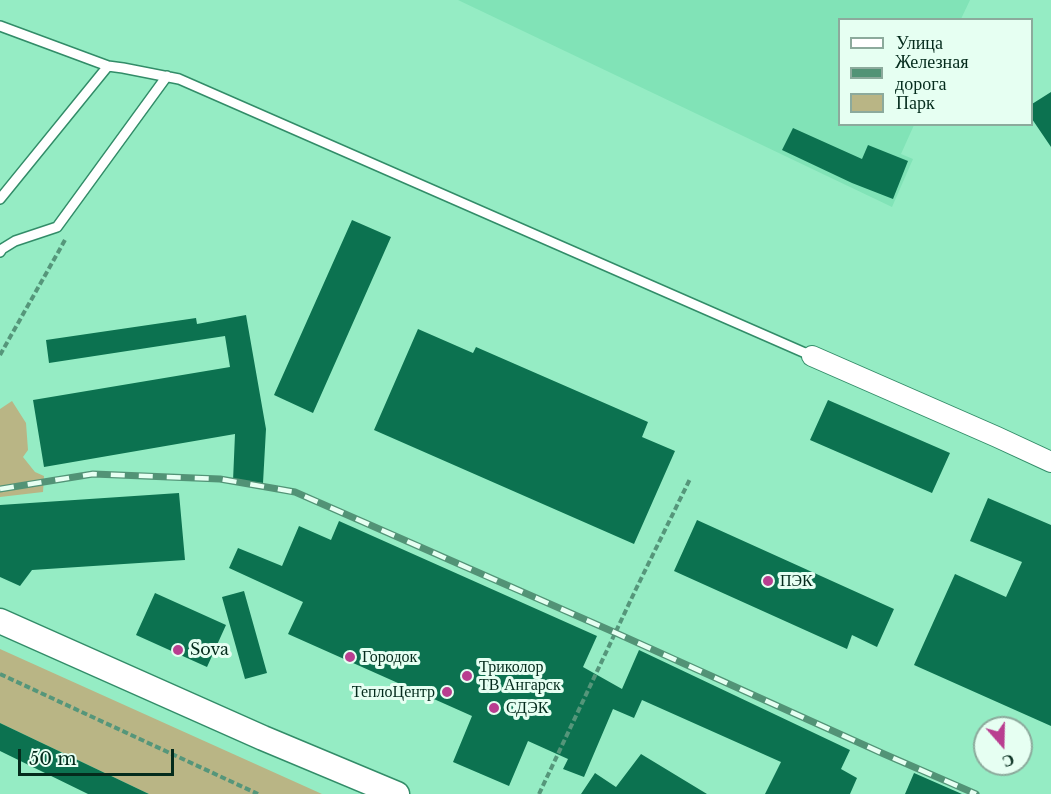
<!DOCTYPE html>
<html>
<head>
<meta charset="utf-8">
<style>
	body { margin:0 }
	#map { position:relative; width:1051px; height:794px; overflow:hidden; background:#95ecc4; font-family:"Libre Baskerville",serif }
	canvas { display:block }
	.legend { position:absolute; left:838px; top:18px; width:195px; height:108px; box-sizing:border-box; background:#e6fff2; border:2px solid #8caa9c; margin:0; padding:8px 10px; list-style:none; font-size:18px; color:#042b1c }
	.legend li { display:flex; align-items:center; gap:12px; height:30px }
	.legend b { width:30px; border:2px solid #8caa9c }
	.north { position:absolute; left:973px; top:716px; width:60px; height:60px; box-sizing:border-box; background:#e6fff2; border:2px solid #8caa9c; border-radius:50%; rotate:160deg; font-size:16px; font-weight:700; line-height:24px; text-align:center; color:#042b1c }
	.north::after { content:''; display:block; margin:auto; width:21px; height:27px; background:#b93e90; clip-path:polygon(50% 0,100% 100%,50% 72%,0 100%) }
	.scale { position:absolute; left:18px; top:749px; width:156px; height:27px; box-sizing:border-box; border:3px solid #042b1c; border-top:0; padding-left:8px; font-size:18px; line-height:21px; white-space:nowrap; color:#042b1c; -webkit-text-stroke:4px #e6fff2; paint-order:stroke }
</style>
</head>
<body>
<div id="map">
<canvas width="1051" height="794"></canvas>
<ul class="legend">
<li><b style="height:8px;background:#fff"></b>Улица</li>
<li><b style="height:8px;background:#529376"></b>Железная дорога</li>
<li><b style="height:16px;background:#b9b585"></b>Парк</li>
</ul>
<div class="north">С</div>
<div class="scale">50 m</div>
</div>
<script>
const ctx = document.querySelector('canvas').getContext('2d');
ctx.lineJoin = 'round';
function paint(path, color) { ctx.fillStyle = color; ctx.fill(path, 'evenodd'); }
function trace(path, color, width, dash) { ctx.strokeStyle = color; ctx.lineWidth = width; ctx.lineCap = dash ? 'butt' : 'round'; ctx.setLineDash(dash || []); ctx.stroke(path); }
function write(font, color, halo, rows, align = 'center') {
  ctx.font = font + ' "Libre Baskerville",serif'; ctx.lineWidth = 6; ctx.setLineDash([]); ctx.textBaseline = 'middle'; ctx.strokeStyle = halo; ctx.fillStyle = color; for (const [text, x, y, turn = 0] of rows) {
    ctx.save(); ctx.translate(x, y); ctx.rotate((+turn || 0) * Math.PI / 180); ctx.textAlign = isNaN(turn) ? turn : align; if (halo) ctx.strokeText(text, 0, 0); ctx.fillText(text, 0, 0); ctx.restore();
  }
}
paint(new Path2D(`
	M 458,0 L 970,0 L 961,19 L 840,20 L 840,124 L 914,125 L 901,154 L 913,159 L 892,207 Z`), '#81e3b7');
paint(new Path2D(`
	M 12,401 L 26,423 L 28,450 L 23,457 L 35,472 L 44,476 L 43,492 L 0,497 L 0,409 Z
	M 0,649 L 322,794 L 149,794 L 0,723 Z`), '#b9b585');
paint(new Path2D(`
	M 1051,92 L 1051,147 L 1032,119 L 1032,104 Z
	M 793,128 L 862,159 L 868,145 L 908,161 L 893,199 L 852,183 L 782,150 Z
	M 352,220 L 391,237 L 313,413 L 274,395 Z
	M 246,315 L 266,429 L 263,483 L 233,481 L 235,434 L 44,467 L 33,400 L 230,367 L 225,336 L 49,363 L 46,340 L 196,318 L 197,324 Z
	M 418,329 L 473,353 L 476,347 L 648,422 L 642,437 L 675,451 L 634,544 L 374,430 Z
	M 828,400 L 950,453 L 932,493 L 810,440 Z
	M 179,493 L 185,560 L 32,570 L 20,586 L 0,577 L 0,505 Z
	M 988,498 L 1051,525 L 1051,726 L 914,665 L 955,574 L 1006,597 L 1022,562 L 970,541 Z
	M 697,520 L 894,609 L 877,647 L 852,635 L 847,649 L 674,571 Z
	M 339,521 L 597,636 L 583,667 L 622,689 L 639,650 L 850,750 L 841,769 L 857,778 L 850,794 L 765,794 L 781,762 L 642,700 L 634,718 L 613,709 L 584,777 L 563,769 L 568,759 L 528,741 L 509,786 L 453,762 L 472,716 L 288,634 L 303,602 L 229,568 L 238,548 L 282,566 L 299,526 L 331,540 Z
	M 244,591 L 267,673 L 245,679 L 222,597 Z
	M 155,593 L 226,625 L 207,667 L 136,635 Z
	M 0,723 L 149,794 L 88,794 L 0,751 Z
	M 641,754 L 707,794 L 581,794 L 595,773 L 616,787 Z
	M 914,773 L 962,794 L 905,794 Z`), '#0c7250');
const service = new Path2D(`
	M 0,26 L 108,66 L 0,199
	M 108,66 L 123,68 L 179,79 L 812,356
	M 0,252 L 2,249 L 15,241 L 57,227 L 167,76`);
const minor = new Path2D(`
	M 812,356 L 997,437 L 1051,462`);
const tertiary = new Path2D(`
	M 0,621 L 263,738 L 397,794`);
trace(service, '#328c68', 12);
trace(minor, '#328c68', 22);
trace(tertiary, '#328c68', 27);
trace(new Path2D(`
	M 0,355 L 65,240
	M 0,674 L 258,794
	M 539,794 L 636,589 L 690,479`), '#55967a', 4, [6, 3]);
trace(service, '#fff', 9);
trace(minor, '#fff', 20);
trace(tertiary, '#fff', 24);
const rail = new Path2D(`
	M 0,489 L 93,474 L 220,479 L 295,492 L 616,633 L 884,754 L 976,794`);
trace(rail, '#529376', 7);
trace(rail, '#e6fff2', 4.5, [14]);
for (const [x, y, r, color] of [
	[768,581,6,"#b93e90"],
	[178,650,6,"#b93e90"],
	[350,657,6,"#b93e90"],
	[467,676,6,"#b93e90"],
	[447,692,6,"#b93e90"],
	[494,708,6,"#b93e90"]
]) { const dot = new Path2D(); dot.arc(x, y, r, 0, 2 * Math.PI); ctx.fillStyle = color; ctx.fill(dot); trace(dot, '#e6fff2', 2); }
write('16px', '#042b1c', '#e6fff2', [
	["ПЭК",780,581],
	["Sova",190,650],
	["Городок",362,657],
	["Триколор",479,667],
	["ТВ Ангарск",479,685],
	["ТеплоЦентр",435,692,"right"],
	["СДЭК",506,708]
], 'left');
</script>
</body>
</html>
